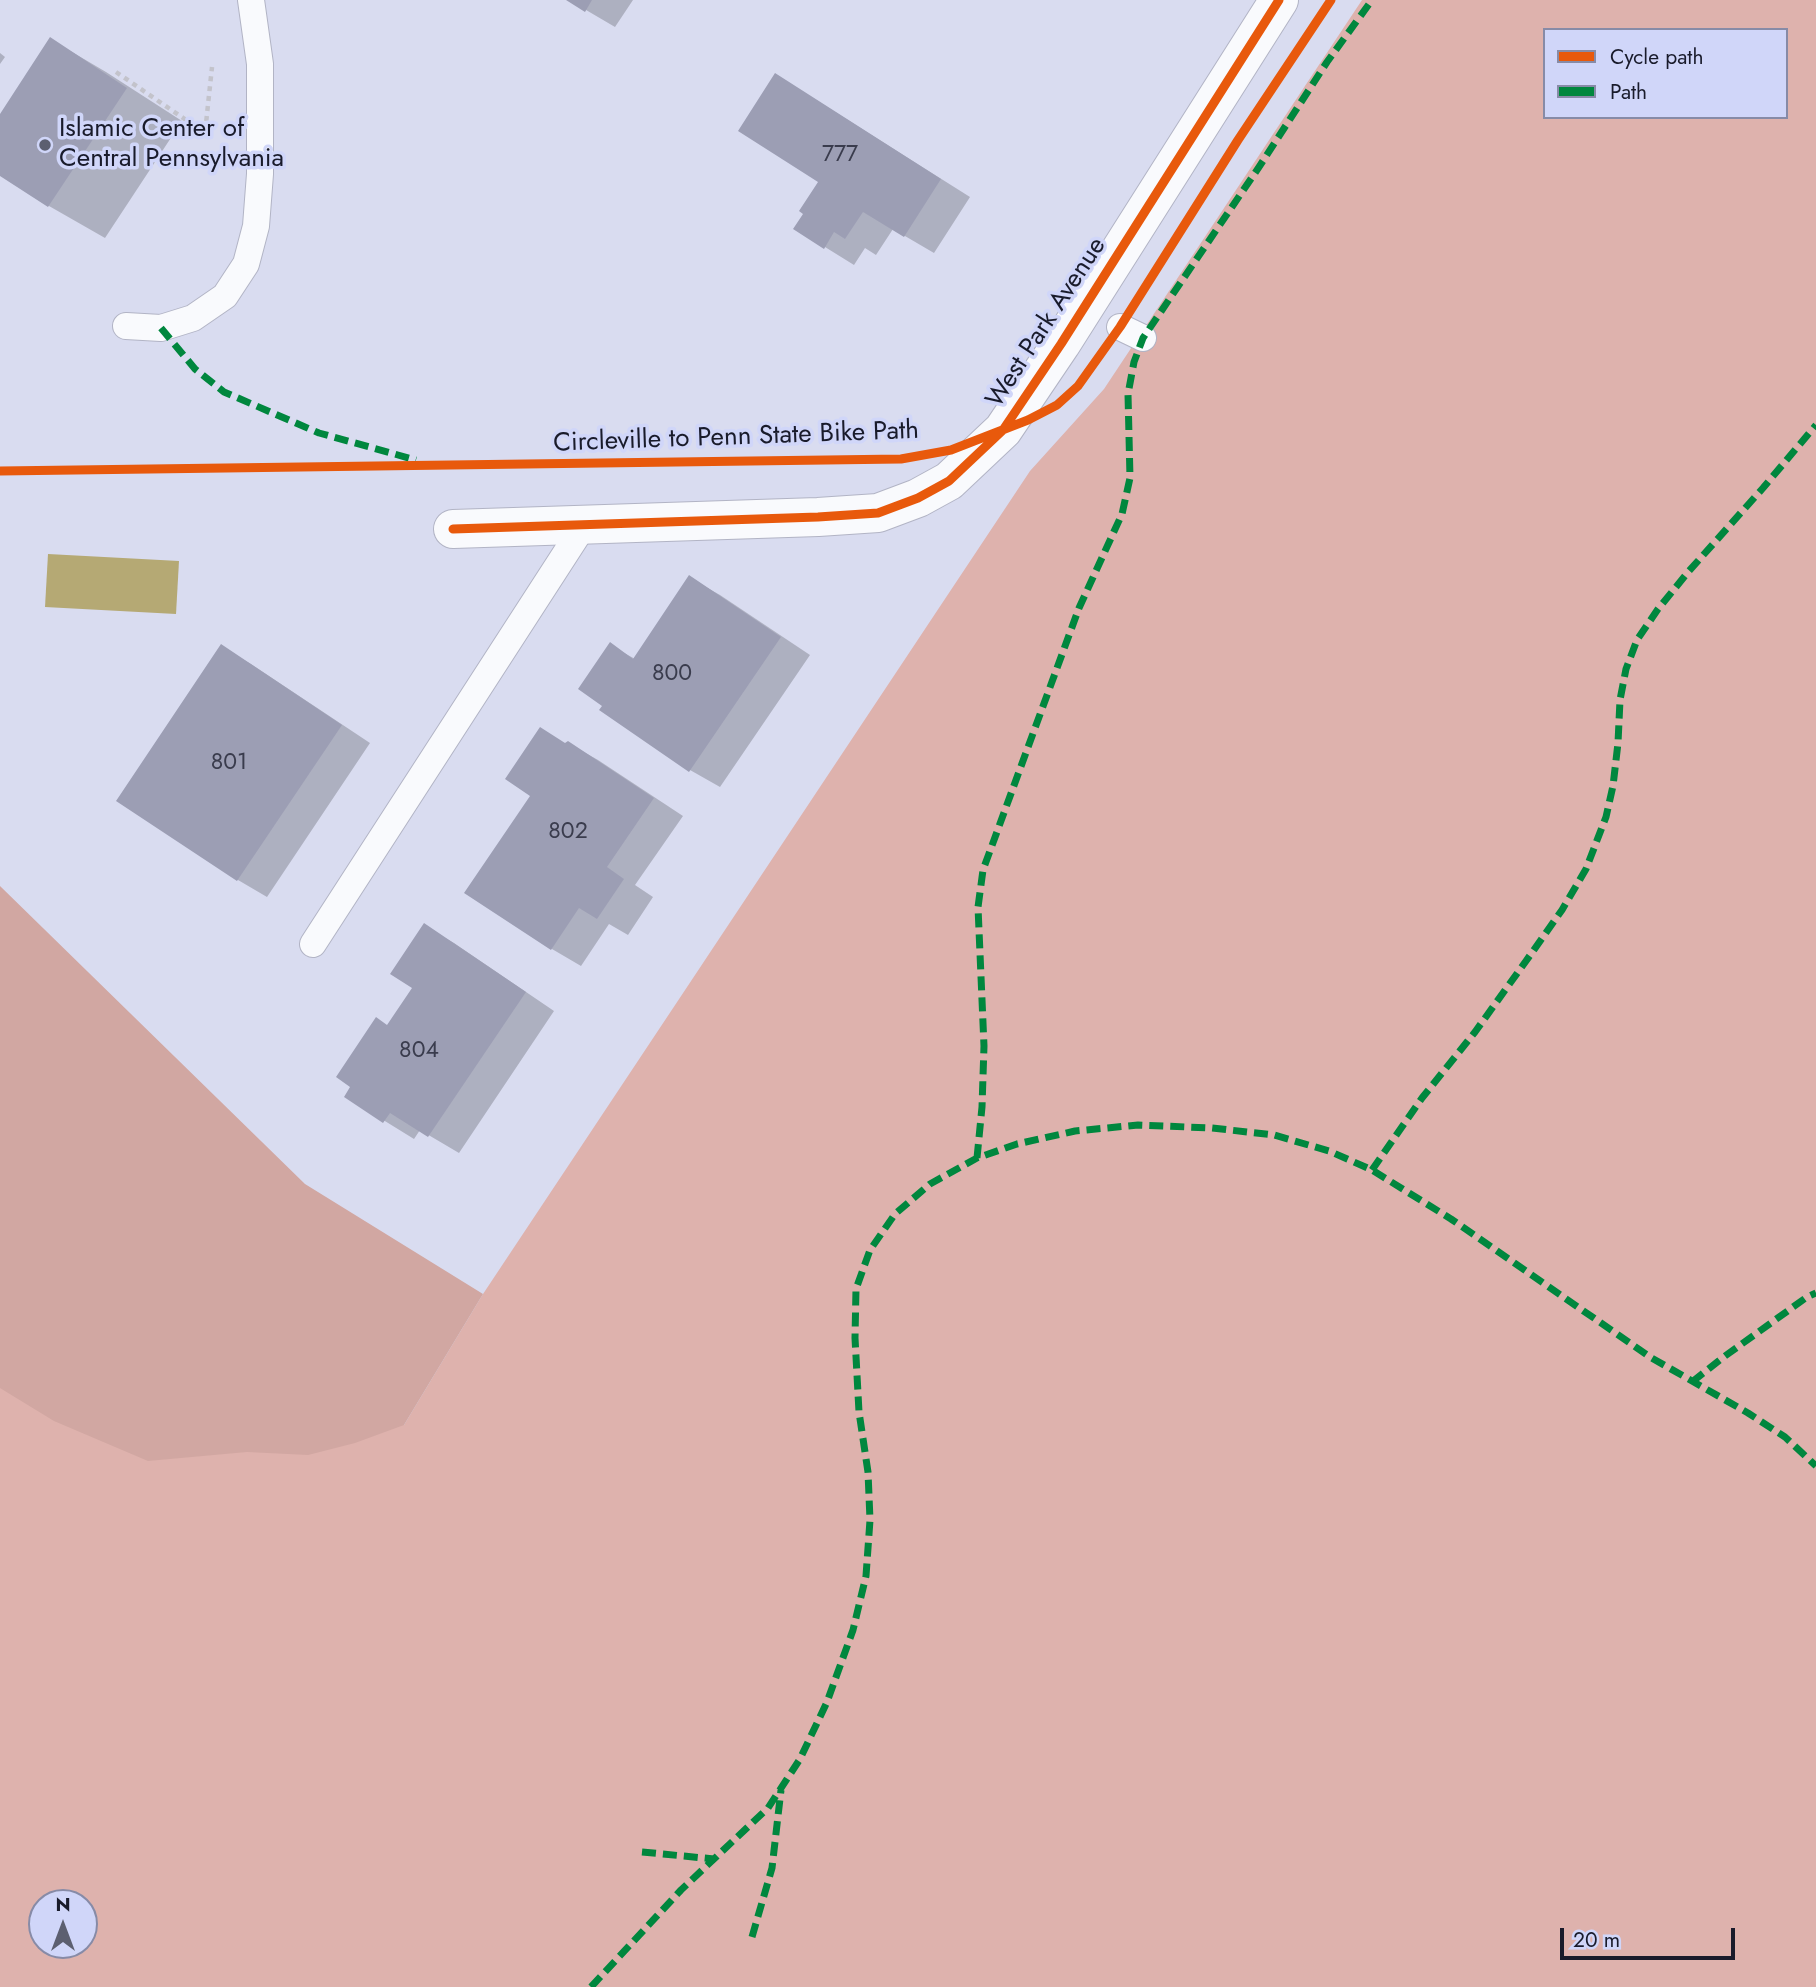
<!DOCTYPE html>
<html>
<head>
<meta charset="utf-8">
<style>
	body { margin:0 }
	#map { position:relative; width:1816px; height:1987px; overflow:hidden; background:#d9dcf0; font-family:Jost,sans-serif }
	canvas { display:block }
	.legend { position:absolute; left:1543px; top:28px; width:245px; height:91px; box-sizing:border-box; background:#d0d6f9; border:2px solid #878ba7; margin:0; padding:9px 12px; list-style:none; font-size:21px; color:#191b2b }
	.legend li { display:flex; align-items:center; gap:14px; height:35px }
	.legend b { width:35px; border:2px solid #878ba7 }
	.north { position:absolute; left:28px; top:1889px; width:70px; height:70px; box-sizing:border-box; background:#d0d6f9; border:2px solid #878ba7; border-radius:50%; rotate:0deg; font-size:19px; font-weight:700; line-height:28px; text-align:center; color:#191b2b }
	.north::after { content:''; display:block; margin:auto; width:24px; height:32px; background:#5c5f70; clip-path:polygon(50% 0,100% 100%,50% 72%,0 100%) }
	.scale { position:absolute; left:1560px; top:1928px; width:175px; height:32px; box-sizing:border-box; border:4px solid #191b2b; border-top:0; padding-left:9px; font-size:21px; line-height:24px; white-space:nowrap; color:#191b2b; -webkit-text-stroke:5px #d0d6f9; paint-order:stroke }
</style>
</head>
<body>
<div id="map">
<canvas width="1816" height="1987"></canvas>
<ul class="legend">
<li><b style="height:9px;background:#e8590c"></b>Cycle path</li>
<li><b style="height:9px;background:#00873e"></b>Path</li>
</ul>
<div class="north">N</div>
<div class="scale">20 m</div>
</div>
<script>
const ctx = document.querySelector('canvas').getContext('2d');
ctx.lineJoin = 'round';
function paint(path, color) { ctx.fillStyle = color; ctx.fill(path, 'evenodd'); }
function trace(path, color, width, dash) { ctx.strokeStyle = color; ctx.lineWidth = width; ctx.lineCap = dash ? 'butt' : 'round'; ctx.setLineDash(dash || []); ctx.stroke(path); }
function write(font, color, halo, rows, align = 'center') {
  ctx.font = font + ' Jost,sans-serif'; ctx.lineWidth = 7; ctx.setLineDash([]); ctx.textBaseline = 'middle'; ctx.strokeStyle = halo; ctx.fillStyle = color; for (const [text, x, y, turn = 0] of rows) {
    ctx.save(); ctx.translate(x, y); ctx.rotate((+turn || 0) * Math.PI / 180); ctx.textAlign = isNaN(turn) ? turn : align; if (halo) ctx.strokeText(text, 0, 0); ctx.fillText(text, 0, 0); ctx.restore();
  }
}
paint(new Path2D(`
	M 1362,0 L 1816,0 L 1816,1987 L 0,1987 L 0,1127 L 404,1425 L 483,1294 L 1030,471 L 1104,389 ZM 1545,30 L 1786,30 L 1786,117 L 1545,117 ZM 42,1903 L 84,1903 L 84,1945 L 42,1945 Z`), '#deb2ad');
paint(new Path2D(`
	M 0,886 L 305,1184 L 483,1294 L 404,1425 L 355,1443 L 308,1455 L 247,1452 L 148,1461 L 54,1421 L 0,1388 Z`), '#d1a7a2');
paint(new Path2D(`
	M 48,554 L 179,561 L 176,614 L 45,607 Z`), '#b5a974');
paint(new Path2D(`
	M 569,0 L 633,0 L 615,27 Z
	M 50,39 L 106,72 L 182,121 L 105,238 L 49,206 L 0,174 L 0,117 Z
	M 0,53 L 5,57 L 0,64 Z
	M 805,93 L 970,197 L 934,253 L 893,229 L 876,255 L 865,248 L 854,265 L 825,247 L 820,181 Z
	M 690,578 L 720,595 L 810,655 L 720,787 L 690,770 L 601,710 L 605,705 L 610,645 L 635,659 Z
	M 222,647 L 251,664 L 370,743 L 267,897 L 238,880 L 118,800 Z
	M 568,743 L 598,760 L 683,816 L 635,885 L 653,897 L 628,935 L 609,924 L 581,966 L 552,949 Z
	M 424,926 L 454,943 L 554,1011 L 459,1153 L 420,1130 L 414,1139 L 346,1097 L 388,1027 L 414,988 Z`), '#0003');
paint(new Path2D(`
	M 566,0 L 592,0 L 585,12 Z
	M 50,37 L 127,88 L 48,207 L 0,176 L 0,114 Z
	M 775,73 L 941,179 L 904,237 L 863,212 L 845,239 L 834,232 L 824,249 L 793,229 L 803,214 L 799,211 L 818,182 L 738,131 Z
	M 689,575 L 781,637 L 689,772 L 599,710 L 602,706 L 578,689 L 610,642 L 633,659 Z
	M 221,644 L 342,725 L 237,881 L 116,801 Z
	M 540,727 L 565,743 L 568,741 L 654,798 L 607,867 L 624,879 L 597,919 L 579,908 L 551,950 L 464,893 L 530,796 L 505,779 Z
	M 424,923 L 526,992 L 428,1137 L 390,1113 L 383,1123 L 344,1097 L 350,1087 L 336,1077 L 376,1017 L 387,1025 L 412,988 L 390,974 Z`), '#9c9eb4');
const lane = new Path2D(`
	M 126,326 L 161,328 L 193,318 L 225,296 L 246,264 L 256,226 L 260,174 L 260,64 L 251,0
	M 1120,327 L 1143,338
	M 313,944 L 584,525`);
const street = new Path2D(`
	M 453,529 L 818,517 L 878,513 L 918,498 L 949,481 L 1003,430 L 1061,344 L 1279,0`);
trace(lane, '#b2b4c5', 28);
trace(street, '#b2b4c5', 40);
trace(new Path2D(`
	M 116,72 L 205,133 L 212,67`), '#c3c3cb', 4.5, [5, 5]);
trace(lane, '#f9fafd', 26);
trace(street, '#f9fafd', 38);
trace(new Path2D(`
	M 161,328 L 195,369 L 224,392 L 319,433 L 416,460
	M 977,1158 L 982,1107 L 984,1046 L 978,907 L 983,870 L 1079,608 L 1122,514 L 1130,478 L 1128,394 L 1134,362 L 1143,338 L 1259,167 L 1327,62 L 1372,0
	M 1372,1170 L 1422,1098 L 1475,1032 L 1526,961 L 1562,910 L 1586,869 L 1606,817 L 1613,786 L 1618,743 L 1620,700 L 1626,669 L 1637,640 L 1658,609 L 1689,571 L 1763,488 L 1816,425
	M 1692,1382 L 1725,1356 L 1807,1297 L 1816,1293
	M 642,1852 L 714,1859
	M 752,1937 L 772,1868 L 781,1790
	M 591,1987 L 681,1890 L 768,1808 L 800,1759 L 827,1702 L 853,1630 L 866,1576 L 870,1520 L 868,1472 L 859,1412 L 855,1338 L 856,1289 L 870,1250 L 895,1214 L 930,1184 L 977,1158 L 1017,1144 L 1075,1131 L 1138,1125 L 1212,1128 L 1274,1135 L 1329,1151 L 1372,1170 L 1451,1219 L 1650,1357 L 1748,1413 L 1785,1437 L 1816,1466`), '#00873e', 7, [14, 7]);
trace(new Path2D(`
	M 0,471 L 901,459 L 951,450 L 1028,420 L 1057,405 L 1078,386 L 1120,327 L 1238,140 L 1331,0
	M 453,529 L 818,517 L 878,513 L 918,498 L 949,481 L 1003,430 L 1061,344 L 1279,0`), '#e8590c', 9);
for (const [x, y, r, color] of [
	[45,145,7,"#5c5f70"]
]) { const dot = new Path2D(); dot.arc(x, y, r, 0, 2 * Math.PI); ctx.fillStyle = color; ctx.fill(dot); trace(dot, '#d0d6f9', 2.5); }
write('23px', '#3a3c4d', null, [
	["777",840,155],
	["800",672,674],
	["801",229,763],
	["802",568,832],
	["804",419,1051]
]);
write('26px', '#191b2b', '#d0d6f9', [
	["Islamic Center of",59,130],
	["Central Pennsylvania",59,160]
], 'left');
write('26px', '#191b2b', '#d0d6f9', [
	["West Park Avenue",1047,323,-57],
	["Circleville to Penn State Bike Path",736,438,-2]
]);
</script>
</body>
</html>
